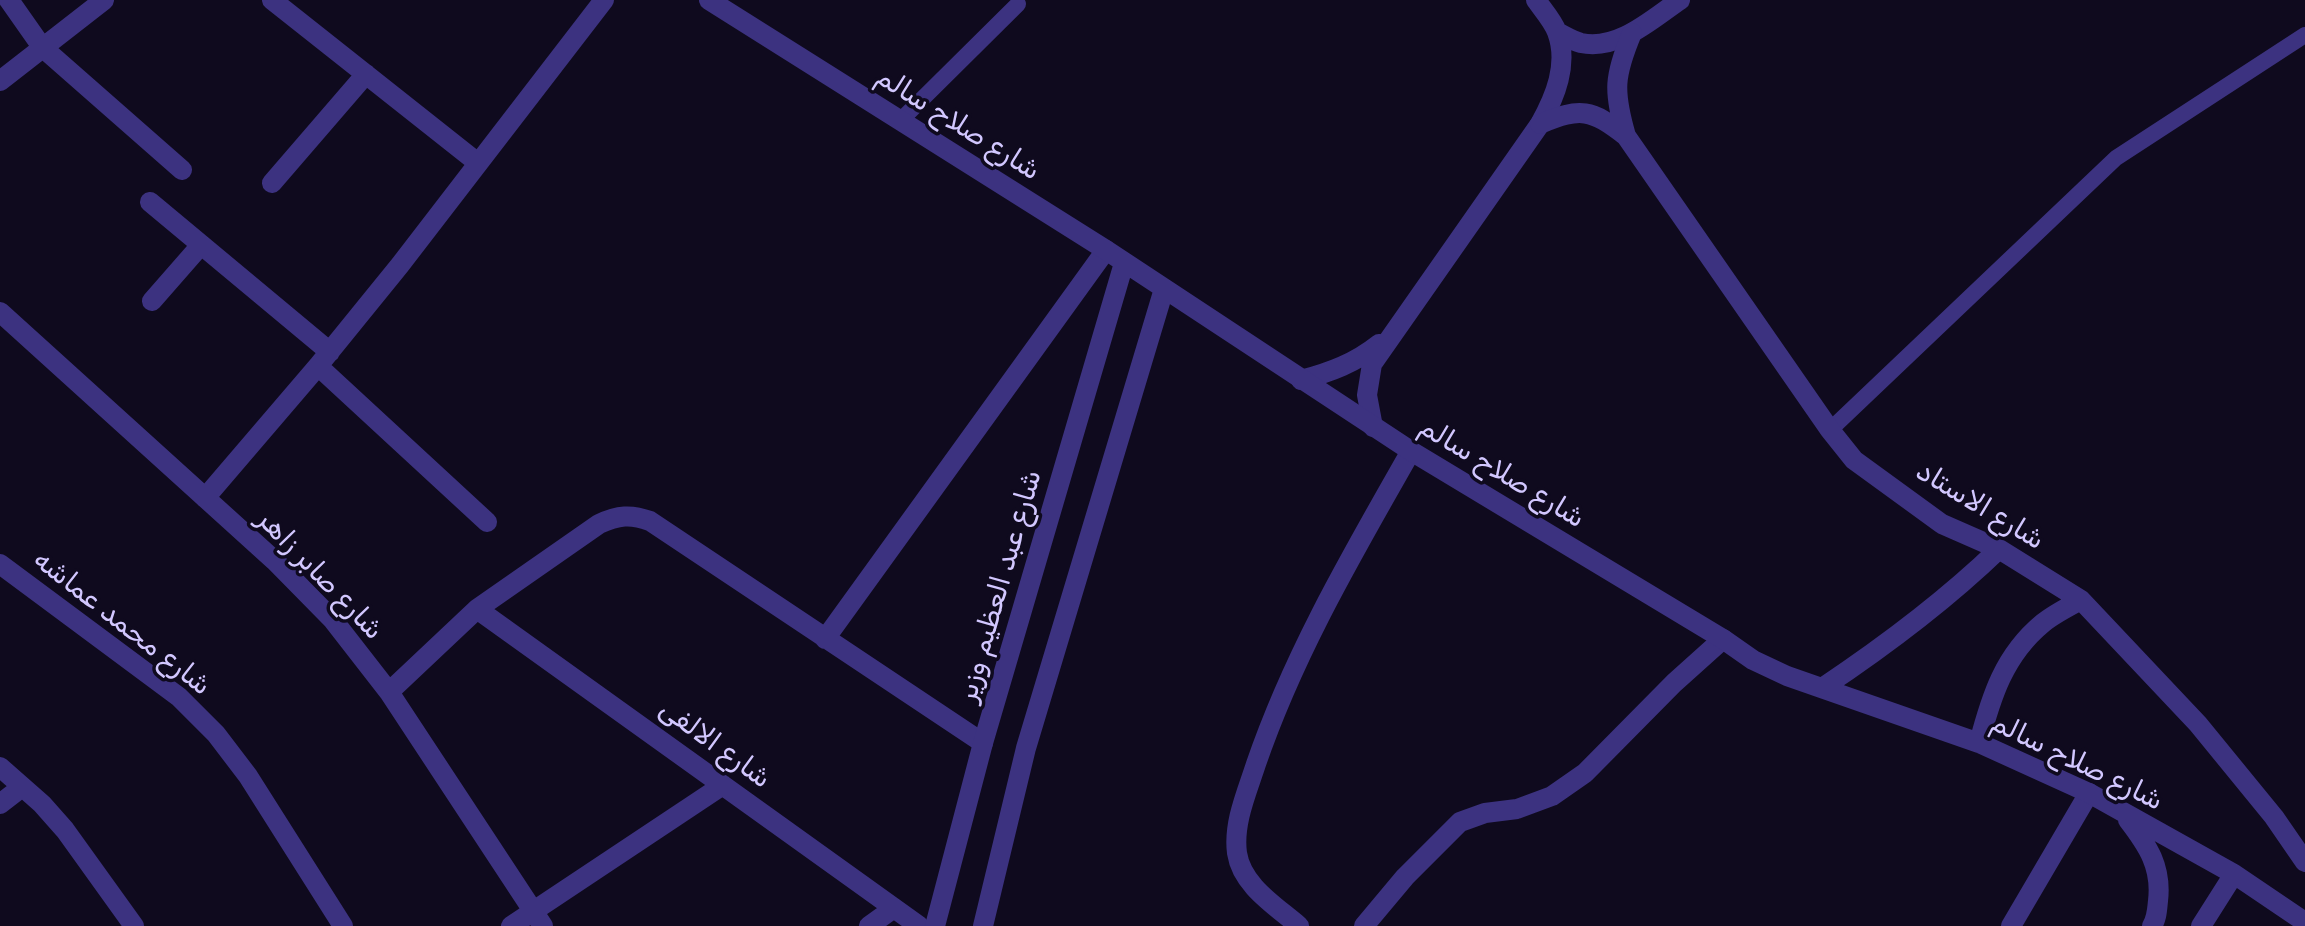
<!DOCTYPE html>
<html>
<head>
<meta charset="utf-8">
<style>
	body { margin:0 }
	canvas { display:block; background:#0f0a1e }
</style>
</head>
<body>
<canvas width="2305" height="926"></canvas>
<script>
const ctx = document.querySelector('canvas').getContext('2d');
ctx.lineJoin = 'round';
function trace(path, color, width, dash) { ctx.strokeStyle = color; ctx.lineWidth = width; ctx.lineCap = dash ? 'butt' : 'round'; ctx.setLineDash(dash || []); ctx.stroke(path); }
function write(font, color, halo, rows, align = 'center') {
  ctx.font = font + ' Rubik,Vazirmatn,sans-serif'; ctx.lineWidth = 7; ctx.setLineDash([]); ctx.textBaseline = 'middle'; ctx.strokeStyle = halo; ctx.fillStyle = color; for (const [text, x, y, turn = 0] of rows) {
    ctx.save(); ctx.translate(x, y); ctx.rotate((+turn || 0) * Math.PI / 180); ctx.textAlign = isNaN(turn) ? turn : align; if (halo) ctx.strokeText(text, 0, 0); ctx.fillText(text, 0, 0); ctx.restore();
  }
}
trace(new Path2D(`
	M 900,121 L 1018,4
	M 1830,430 L 2116,158 L 2305,35`), '#3c3280', 16);
trace(new Path2D(`
	M 9,0 L 42,47 L 182,170
	M 272,0 L 478,163
	M 1557,32 C 1565,36 1573,41 1581,43 C 1618,51 1652,19 1680,0
	M 0,81 L 104,0
	M 272,183 L 366,74
	M 150,202 L 330,352
	M 152,301 L 201,245
	M 0,312 L 275,561 L 333,620 L 389,692 L 543,926
	M 318,366 L 487,522
	M 1301,380 C 1331,372 1355,363 1379,344
	M 1373,427 L 1367,395 L 1372,364 L 1540,124 C 1555,97 1569,64 1557,32 C 1553,21 1543,10 1536,0
	M 205,498 L 318,366 L 400,265 L 604,0
	M 0,564 L 179,697 L 216,734 L 248,776 L 343,926
	M 477,609 L 919,926
	M 825,639 L 1106,250
	M 389,692 L 477,609 L 599,524 C 618,515 631,514 650,521 L 983,743
	M 0,767 L 42,804 L 65,830 L 134,926
	M 0,804 L 22,787
	M 511,926 L 723,785
	M 869,926 L 894,908
	M 1299,926 C 1276,906 1242,886 1237,853 C 1233,823 1247,792 1256,764 C 1294,653 1353,553 1411,451
	M 1364,926 L 1405,877 L 1460,822 L 1485,813 L 1517,809 L 1552,796 L 1585,773 L 1674,683 L 1723,639
	M 2011,926 L 2089,793`), '#3c3280', 20);
trace(new Path2D(`
	M 709,0 L 1106,250 L 1411,451 L 1723,639 L 1753,660 L 1787,676 L 1979,743 L 2089,793 L 2234,874 L 2305,922
	M 1540,124 C 1581,107 1591,109 1626,136 L 1830,430 L 1854,460 L 1942,524 L 1999,549 L 2081,600 L 2198,724 L 2274,817 L 2305,862
	M 1626,136 C 1613,91 1614,76 1632,33
	M 1822,688 C 1885,646 1944,602 1999,549
	M 1979,743 C 1991,697 2004,655 2043,623 C 2054,614 2068,607 2081,600
	M 2128,820 C 2148,846 2162,867 2158,901 C 2157,910 2157,918 2152,926
	M 935,926 L 983,743 L 1124,263
	M 983,926 L 1026,748 L 1164,289
	M 2201,926 L 2234,874`), '#3c3280', 20);
write('28px', '#d2c7ff', '#0f0a1e', [
	["شارع صلاح سالم",958,124,32],
	["شارع صلاح سالم",1502,473,31],
	["شارع الاستاد",1980,506,31],
	["شارع صابر زاهر",320,575,46],
	["شارع عبد العظيم وزير",1000,586,-74],
	["شارع محمد عماشه",122,623,38],
	["شارع الالفى",715,744,36],
	["شارع صلاح سالم",2077,762,26]
]);
</script>
</body>
</html>
